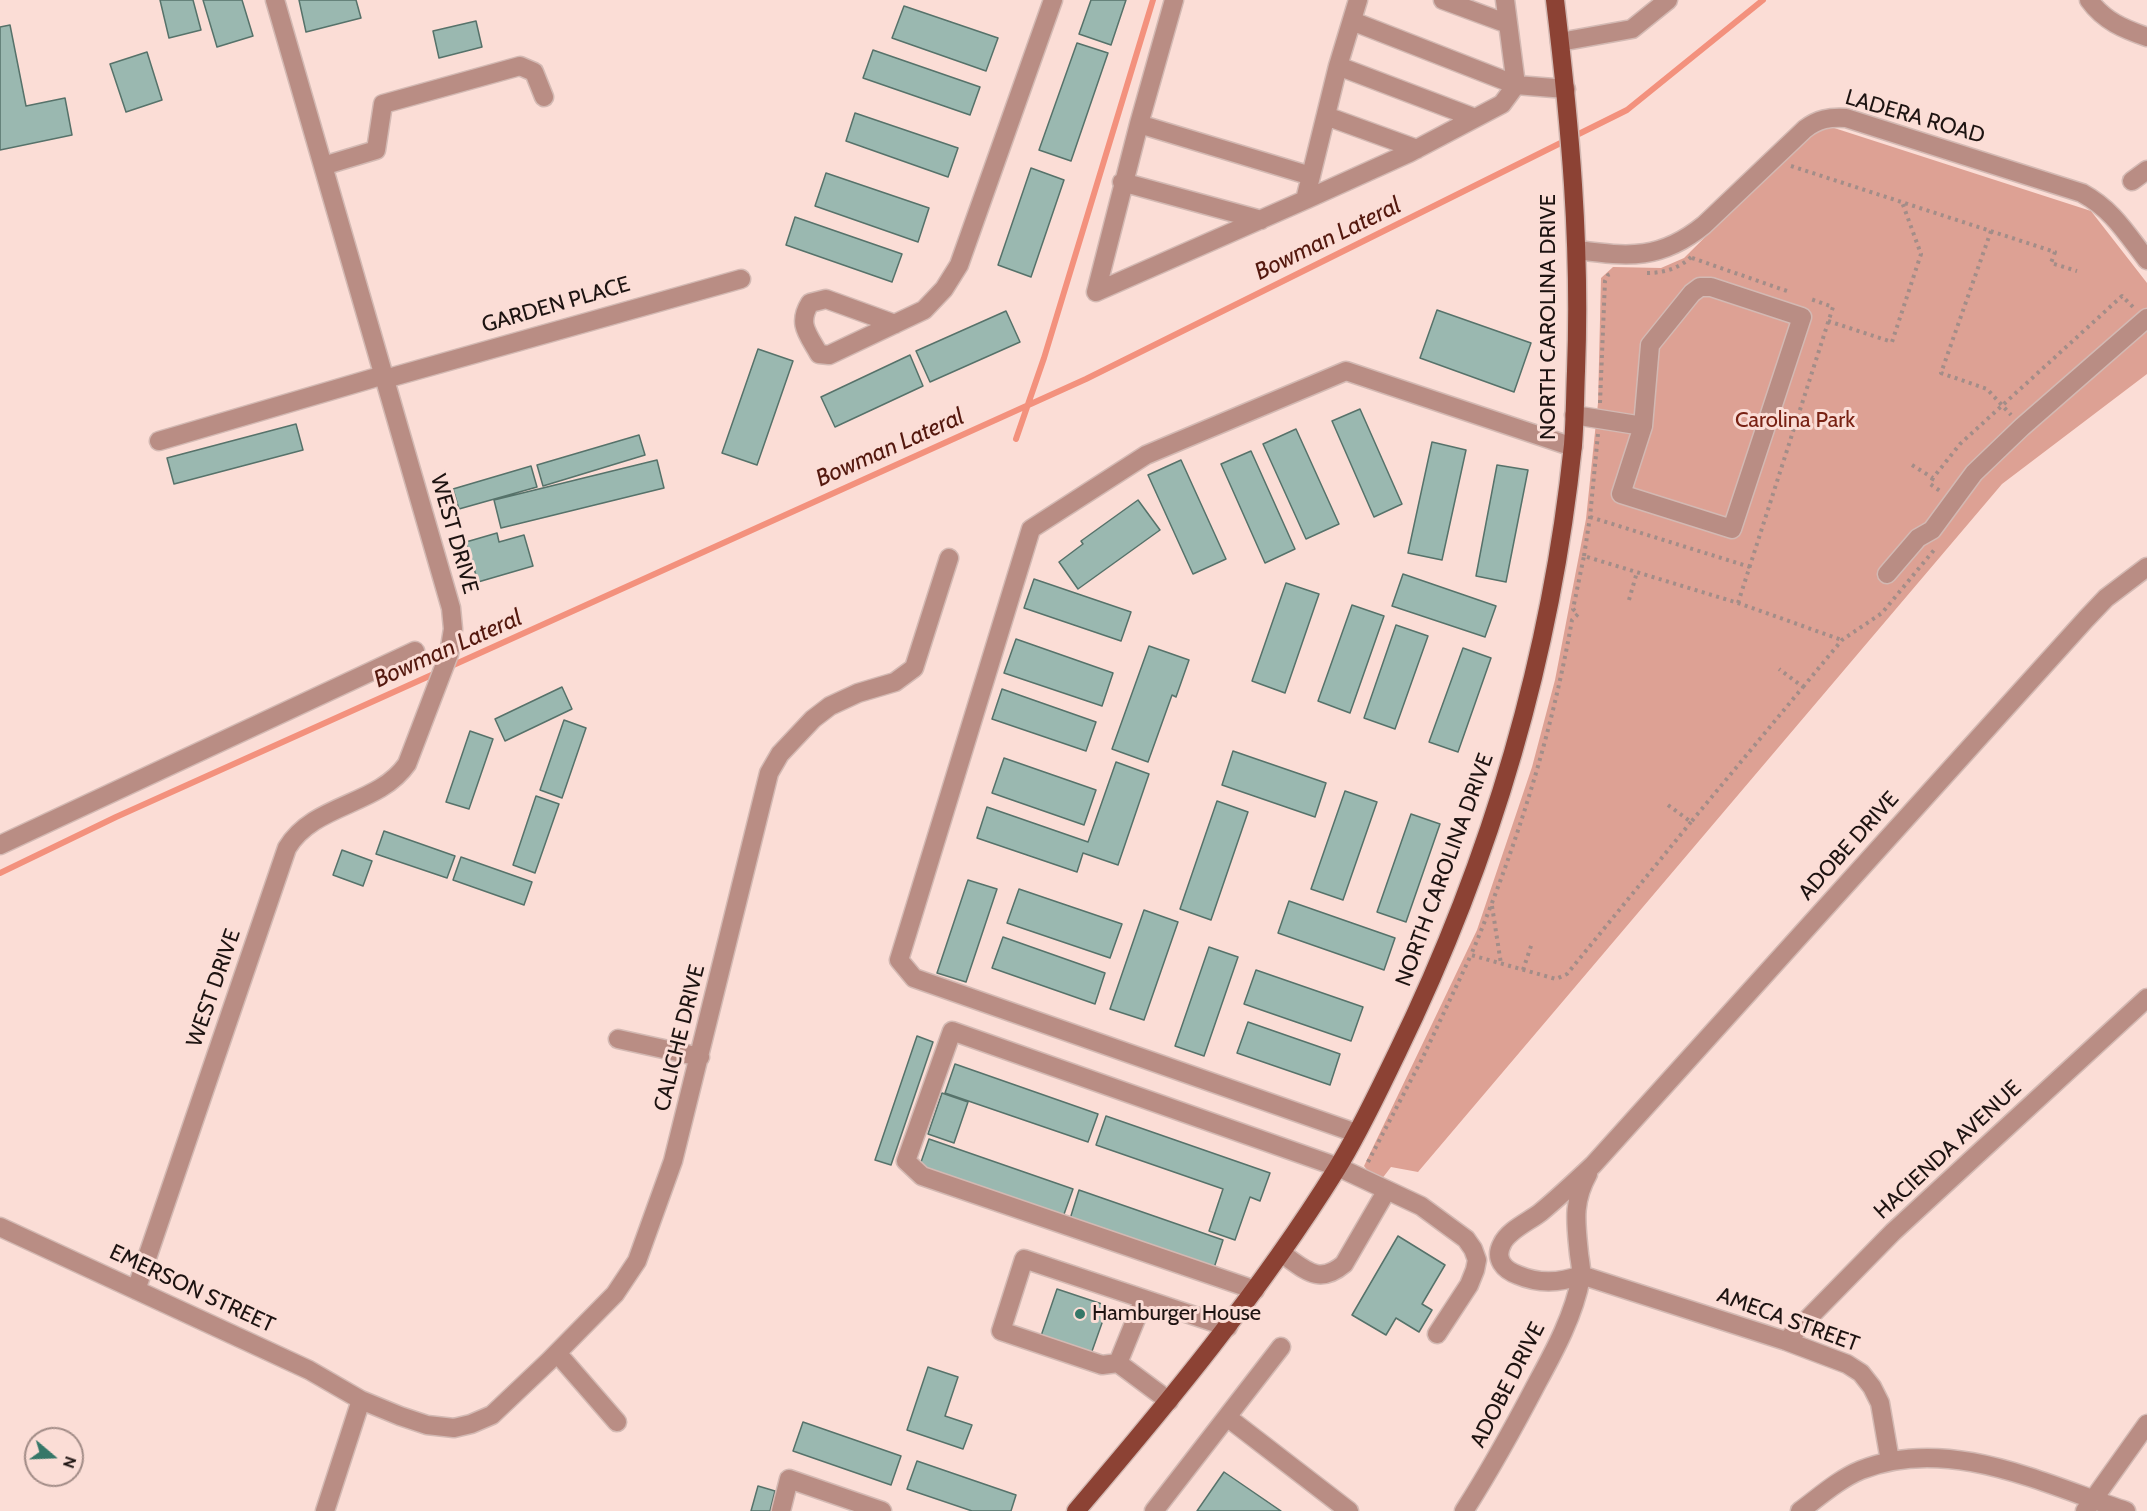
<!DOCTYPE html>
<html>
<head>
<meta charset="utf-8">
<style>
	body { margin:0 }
	#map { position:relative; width:2147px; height:1511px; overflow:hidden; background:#fbddd6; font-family:Cabin,sans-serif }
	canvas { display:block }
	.north { position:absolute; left:24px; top:1427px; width:60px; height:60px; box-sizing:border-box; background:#fbddd6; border:2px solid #a28c87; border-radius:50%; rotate:109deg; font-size:16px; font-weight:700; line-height:24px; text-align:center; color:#1d1311 }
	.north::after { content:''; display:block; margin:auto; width:21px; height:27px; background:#357768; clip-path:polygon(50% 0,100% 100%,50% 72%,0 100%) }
</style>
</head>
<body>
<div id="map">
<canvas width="2147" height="1511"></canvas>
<div class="north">N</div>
</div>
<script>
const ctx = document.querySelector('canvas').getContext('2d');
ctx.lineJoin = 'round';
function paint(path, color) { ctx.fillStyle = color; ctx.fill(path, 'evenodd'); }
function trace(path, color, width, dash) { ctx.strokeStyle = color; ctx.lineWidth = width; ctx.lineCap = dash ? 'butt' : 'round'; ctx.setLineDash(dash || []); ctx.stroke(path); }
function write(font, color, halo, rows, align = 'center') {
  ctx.font = font + ' Cabin,sans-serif'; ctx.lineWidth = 6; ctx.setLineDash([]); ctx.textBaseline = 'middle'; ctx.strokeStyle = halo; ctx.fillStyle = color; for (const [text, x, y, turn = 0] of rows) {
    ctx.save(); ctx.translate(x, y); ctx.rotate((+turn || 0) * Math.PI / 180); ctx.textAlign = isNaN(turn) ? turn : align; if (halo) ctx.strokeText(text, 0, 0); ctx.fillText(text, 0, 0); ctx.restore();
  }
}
paint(new Path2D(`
	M 1828,126 L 2091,211 L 2147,283 L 2147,374 L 2002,484 L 1418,1172 L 1391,1167 L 1381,1180 L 1372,1176 L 1364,1166 L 1477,930 L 1532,767 L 1555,680 L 1586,519 L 1598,403 L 1601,278 L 1613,267 L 1661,268 L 1684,258 L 1804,139 Z`), '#dda194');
trace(new Path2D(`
	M 1016,439 L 1044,358 L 1153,0
	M 449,667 L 1086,379 L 1627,110 L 1763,0
	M 0,873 L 116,817 L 436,673`), '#f3917d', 6);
const building = new Path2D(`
	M 160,0 L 193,0 L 201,30 L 169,38 Z
	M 203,0 L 242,0 L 253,36 L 217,47 Z
	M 299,0 L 356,0 L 361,18 L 306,32 Z
	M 1091,0 L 1126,0 L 1111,45 L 1079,34 Z
	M 904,6 L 998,38 L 986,71 L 892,38 Z
	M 476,21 L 482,47 L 439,58 L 433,31 Z
	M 10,25 L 26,106 L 65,98 L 72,135 L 0,150 L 0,27 Z
	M 1077,43 L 1108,53 L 1071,161 L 1039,150 Z
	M 873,50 L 980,87 L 970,115 L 863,78 Z
	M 147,52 L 162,100 L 126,112 L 110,64 Z
	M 855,113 L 958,148 L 948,177 L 846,141 Z
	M 1031,168 L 1064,180 L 1031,277 L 998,265 Z
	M 826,173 L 929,208 L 918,242 L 815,206 Z
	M 795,217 L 902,254 L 892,282 L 786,245 Z
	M 1437,310 L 1531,343 L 1514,392 L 1420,358 Z
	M 1006,311 L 1020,342 L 930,382 L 916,351 Z
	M 758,349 L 793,361 L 757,465 L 722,453 Z
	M 910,355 L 923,386 L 835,427 L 821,397 Z
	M 1360,409 L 1402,504 L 1374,517 L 1332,421 Z
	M 296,424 L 303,450 L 174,484 L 167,458 Z
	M 1296,429 L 1339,524 L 1306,539 L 1263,444 Z
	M 639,435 L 645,455 L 543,486 L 537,465 Z
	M 1432,442 L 1466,450 L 1442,560 L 1408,553 Z
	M 1251,451 L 1295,549 L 1265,563 L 1221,464 Z
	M 657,460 L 664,488 L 501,528 L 494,500 Z
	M 1181,460 L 1226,559 L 1193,574 L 1148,475 Z
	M 1497,465 L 1528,470 L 1506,582 L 1476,576 Z
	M 531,466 L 537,487 L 459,509 L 453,489 Z
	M 1138,500 L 1160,530 L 1078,589 L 1059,562 L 1083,544 L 1081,541 Z
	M 497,533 L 499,542 L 524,535 L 533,566 L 478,582 L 466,542 Z
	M 1403,574 L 1496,606 L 1485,637 L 1392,606 Z
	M 1034,579 L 1131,612 L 1121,641 L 1024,608 Z
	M 1286,583 L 1319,594 L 1285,693 L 1252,681 Z
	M 1352,605 L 1384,616 L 1350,713 L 1318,701 Z
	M 1396,625 L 1428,636 L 1395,729 L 1364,718 Z
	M 1016,639 L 1113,673 L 1102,706 L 1004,673 Z
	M 1149,646 L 1189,660 L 1176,697 L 1172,695 L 1148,762 L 1112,749 Z
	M 1463,648 L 1491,658 L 1458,752 L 1429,742 Z
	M 562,687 L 572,709 L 505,741 L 495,719 Z
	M 1002,689 L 1096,722 L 1086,751 L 992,719 Z
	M 564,720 L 586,728 L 562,798 L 540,790 Z
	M 470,731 L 493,739 L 469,809 L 446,802 Z
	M 1233,751 L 1326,783 L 1315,817 L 1222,785 Z
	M 1004,758 L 1096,790 L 1084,825 L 992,793 Z
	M 1116,762 L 1149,774 L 1118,865 L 1083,853 L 1077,872 L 977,838 L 987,807 L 1088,842 Z
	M 1345,791 L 1377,802 L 1343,900 L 1311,889 Z
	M 536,796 L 559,804 L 535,873 L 513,865 Z
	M 1217,801 L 1248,812 L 1211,920 L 1180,909 Z
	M 1411,814 L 1440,824 L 1406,922 L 1377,912 Z
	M 384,831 L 455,856 L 447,878 L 376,854 Z
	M 342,850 L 372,861 L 363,886 L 333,875 Z
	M 461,857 L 532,882 L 524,905 L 453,880 Z
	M 968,880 L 997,889 L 966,982 L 937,973 Z
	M 1019,889 L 1122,924 L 1110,958 L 1007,923 Z
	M 1289,901 L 1395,938 L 1384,970 L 1278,933 Z
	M 1144,910 L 1178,922 L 1144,1020 L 1110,1009 Z
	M 1003,937 L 1105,973 L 1095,1004 L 992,968 Z
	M 1209,947 L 1238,957 L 1204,1056 L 1175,1046 Z
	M 1256,970 L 1363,1007 L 1351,1041 L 1244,1004 Z
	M 1248,1022 L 1340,1054 L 1330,1085 L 1237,1053 Z
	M 917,1036 L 933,1042 L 891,1165 L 875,1160 Z
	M 955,1064 L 1098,1114 L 1088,1142 L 945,1093 Z
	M 942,1093 L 968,1102 L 954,1143 L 928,1134 Z
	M 1106,1116 L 1270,1173 L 1260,1201 L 1250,1197 L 1235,1240 L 1209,1231 L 1223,1189 L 1096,1145 Z
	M 929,1139 L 1073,1189 L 1063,1217 L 919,1168 Z
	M 1079,1190 L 1223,1240 L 1214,1268 L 1070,1219 Z
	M 1398,1236 L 1445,1265 L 1422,1304 L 1432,1310 L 1419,1332 L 1396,1318 L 1386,1335 L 1352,1315 Z
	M 1057,1289 L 1108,1306 L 1091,1354 L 1041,1336 Z
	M 928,1367 L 958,1377 L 945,1416 L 972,1425 L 963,1449 L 907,1430 Z
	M 803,1422 L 901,1456 L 891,1485 L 793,1451 Z
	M 917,1461 L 1016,1495 L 1011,1511 L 972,1511 L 907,1489 Z
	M 1224,1472 L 1281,1511 L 1197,1511 Z
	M 758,1486 L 775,1491 L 770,1511 L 751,1511 Z`);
paint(building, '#9ab8b0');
trace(building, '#56726a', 1.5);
const minor = new Path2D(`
	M 1358,0 L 1338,66 L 1305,200 L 1409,153 L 1502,104 L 1516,85 L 1505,0
	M 1443,0 L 1508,24
	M 2089,0 C 2104,21 2124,29 2147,37
	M 1352,21 L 1516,85 L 1566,89
	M 1560,42 L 1632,29 L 1668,0
	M 1338,66 L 1475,118
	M 1326,116 L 1417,149
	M 1139,124 L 1174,0
	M 323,166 L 376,150 L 383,104 L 520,66 L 534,72 L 544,97
	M 2132,181 L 2147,170
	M 1122,182 L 1261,220
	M 1305,200 L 1096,292 L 1139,124 L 1311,176
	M 1578,250 C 1629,257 1661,260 1704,225 L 1805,129 C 1818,119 1829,117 1846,118 L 2082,193 C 2113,210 2126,233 2147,260
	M 895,324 L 826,299 L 810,303 C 797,324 808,334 819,354 L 829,355 L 924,310 L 944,289 L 959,265 L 1053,0
	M 385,379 L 741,279
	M 1574,415 L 1643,426 L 1621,494 L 1732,529 L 1802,317 L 1711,287 L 1700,287 L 1692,293 L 1650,345 L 1643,426
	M 159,441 L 384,375
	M 1887,574 L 1918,538 L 1932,530 L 1974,473 L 2022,427 L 2147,318
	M 0,845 L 415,651
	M 618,1039 L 700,1057
	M 1356,1133 L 914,978 L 899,960 L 1031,529 L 1146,455 L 1346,371 L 1573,447
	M 0,1227 L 309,1370 L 361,1400 L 400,1416 L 427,1425 L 454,1428 L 471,1424 L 492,1415 L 549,1361 L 615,1294 L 637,1261 L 673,1161 L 769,773 L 780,754 L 813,719 L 830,706 L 858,693 L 895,682 L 914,668 L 949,558
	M 1281,1253 C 1305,1269 1318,1286 1344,1264 L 1387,1190
	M 1581,1275 C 1560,1283 1539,1284 1518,1275 C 1504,1270 1494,1259 1502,1244 C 1508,1230 1530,1221 1541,1212 C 1559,1197 1576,1181 1593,1165 L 2086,619 L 2106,598 L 2147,567
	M 1581,1275 L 1786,1341 L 1847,1364 L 1861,1373 L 1872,1387 L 1880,1403 L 1890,1461
	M 136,1290 L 287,848 C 314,803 378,806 407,764 L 449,654 L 453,629 L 451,608 L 275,0
	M 1255,1290 L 922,1176 L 906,1161 L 952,1031 L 1338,1167 L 1421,1206 L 1466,1239 L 1473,1249 L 1477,1260 L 1475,1270 L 1469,1285 L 1437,1334
	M 1144,1299 L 1118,1363 L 1102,1365 L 1001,1331 L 1024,1259 C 1092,1282 1160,1305 1228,1327
	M 1786,1341 L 1893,1232 L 2147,998
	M 557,1353 L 617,1422
	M 1118,1363 L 1169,1401
	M 1227,1417 L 1349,1511
	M 325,1511 L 361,1400
	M 781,1511 L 789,1479 L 882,1511
	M 1154,1511 L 1281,1347
	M 1464,1511 C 1491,1469 1514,1427 1537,1383 C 1555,1350 1574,1315 1581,1277 C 1582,1270 1580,1262 1579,1254 C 1576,1223 1572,1203 1588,1174
	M 1800,1511 C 1819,1497 1839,1479 1861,1470 C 1948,1435 2044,1484 2126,1511
	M 2085,1511 L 2147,1424`);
const major = new Path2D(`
	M 1076,1511 C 1169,1402 1260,1292 1336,1170 C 1359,1133 1378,1092 1397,1053 C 1490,862 1551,657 1573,445 C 1575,420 1575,395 1576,371 C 1581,244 1570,125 1555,0`);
trace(minor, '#d3b9b3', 21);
trace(major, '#d3b9b3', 21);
trace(new Path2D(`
	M 1791,166 L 2055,252 L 2051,263 L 2077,271
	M 1991,231 L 1941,373 L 1987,389 L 2011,415
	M 1692,258 L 1787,291
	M 1647,273 C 1664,273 1680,268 1692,256
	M 1828,321 L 1892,342 L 1921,254 L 1902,202
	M 1600,403 L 1605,281 L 1608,275 L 1613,273
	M 1912,465 L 1933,478 L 1960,444 L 2122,296 L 2134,308
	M 1933,478 L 1930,484 L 1940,491
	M 1590,517 L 1750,567
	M 1584,556 L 1590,517 L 1598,434
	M 1629,600 L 1637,572
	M 1738,603 L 1833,307 L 1808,298
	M 1803,687 L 1842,640 L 1882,613 L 1934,550
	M 1668,805 L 1691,822 L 1803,687 L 1779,669
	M 1691,822 L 1567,974 L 1556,979 L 1471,955 C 1516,848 1552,734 1572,620 L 1578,614 L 1573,609 L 1584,556 L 1738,603 L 1842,640
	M 1492,906 L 1501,964
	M 1523,970 L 1532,943
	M 1368,1162 L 1423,1057 L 1471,955`), '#a38d88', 4, [3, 4.5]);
trace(minor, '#b98d84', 18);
trace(major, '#8c4234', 18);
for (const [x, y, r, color] of [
	[1080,1314,6,"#357768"]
]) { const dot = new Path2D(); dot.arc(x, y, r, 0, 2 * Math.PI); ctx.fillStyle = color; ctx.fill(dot); trace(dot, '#fbddd6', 2); }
write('22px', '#1d1311', '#fbddd6', [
	["LADERA ROAD",1915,117,16],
	["GARDEN PLACE",556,305,-16],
	["NORTH CAROLINA DRIVE",1549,317,-90],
	["WEST DRIVE",454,534,74],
	["ADOBE DRIVE",1849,846,-48],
	["NORTH CAROLINA DRIVE",1445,870,-70],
	["WEST DRIVE",214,988,-71],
	["CALICHE DRIVE",680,1038,-76],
	["HACIENDA AVENUE",1948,1150,-43],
	["EMERSON STREET",192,1289,25],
	["AMECA STREET",1788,1320,20],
	["ADOBE DRIVE",1508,1385,-63]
]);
write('22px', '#782113', '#fbddd6', [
	["Carolina Park",1795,421]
]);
write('22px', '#1d1311', '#fbddd6', [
	["Hamburger House",1092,1314]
], 'left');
write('italic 24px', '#54180e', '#fbddd6', [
	["Bowman Lateral",1328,239,-26],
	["Bowman Lateral",890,448,-24],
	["Bowman Lateral",448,649,-24]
]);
</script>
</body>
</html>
